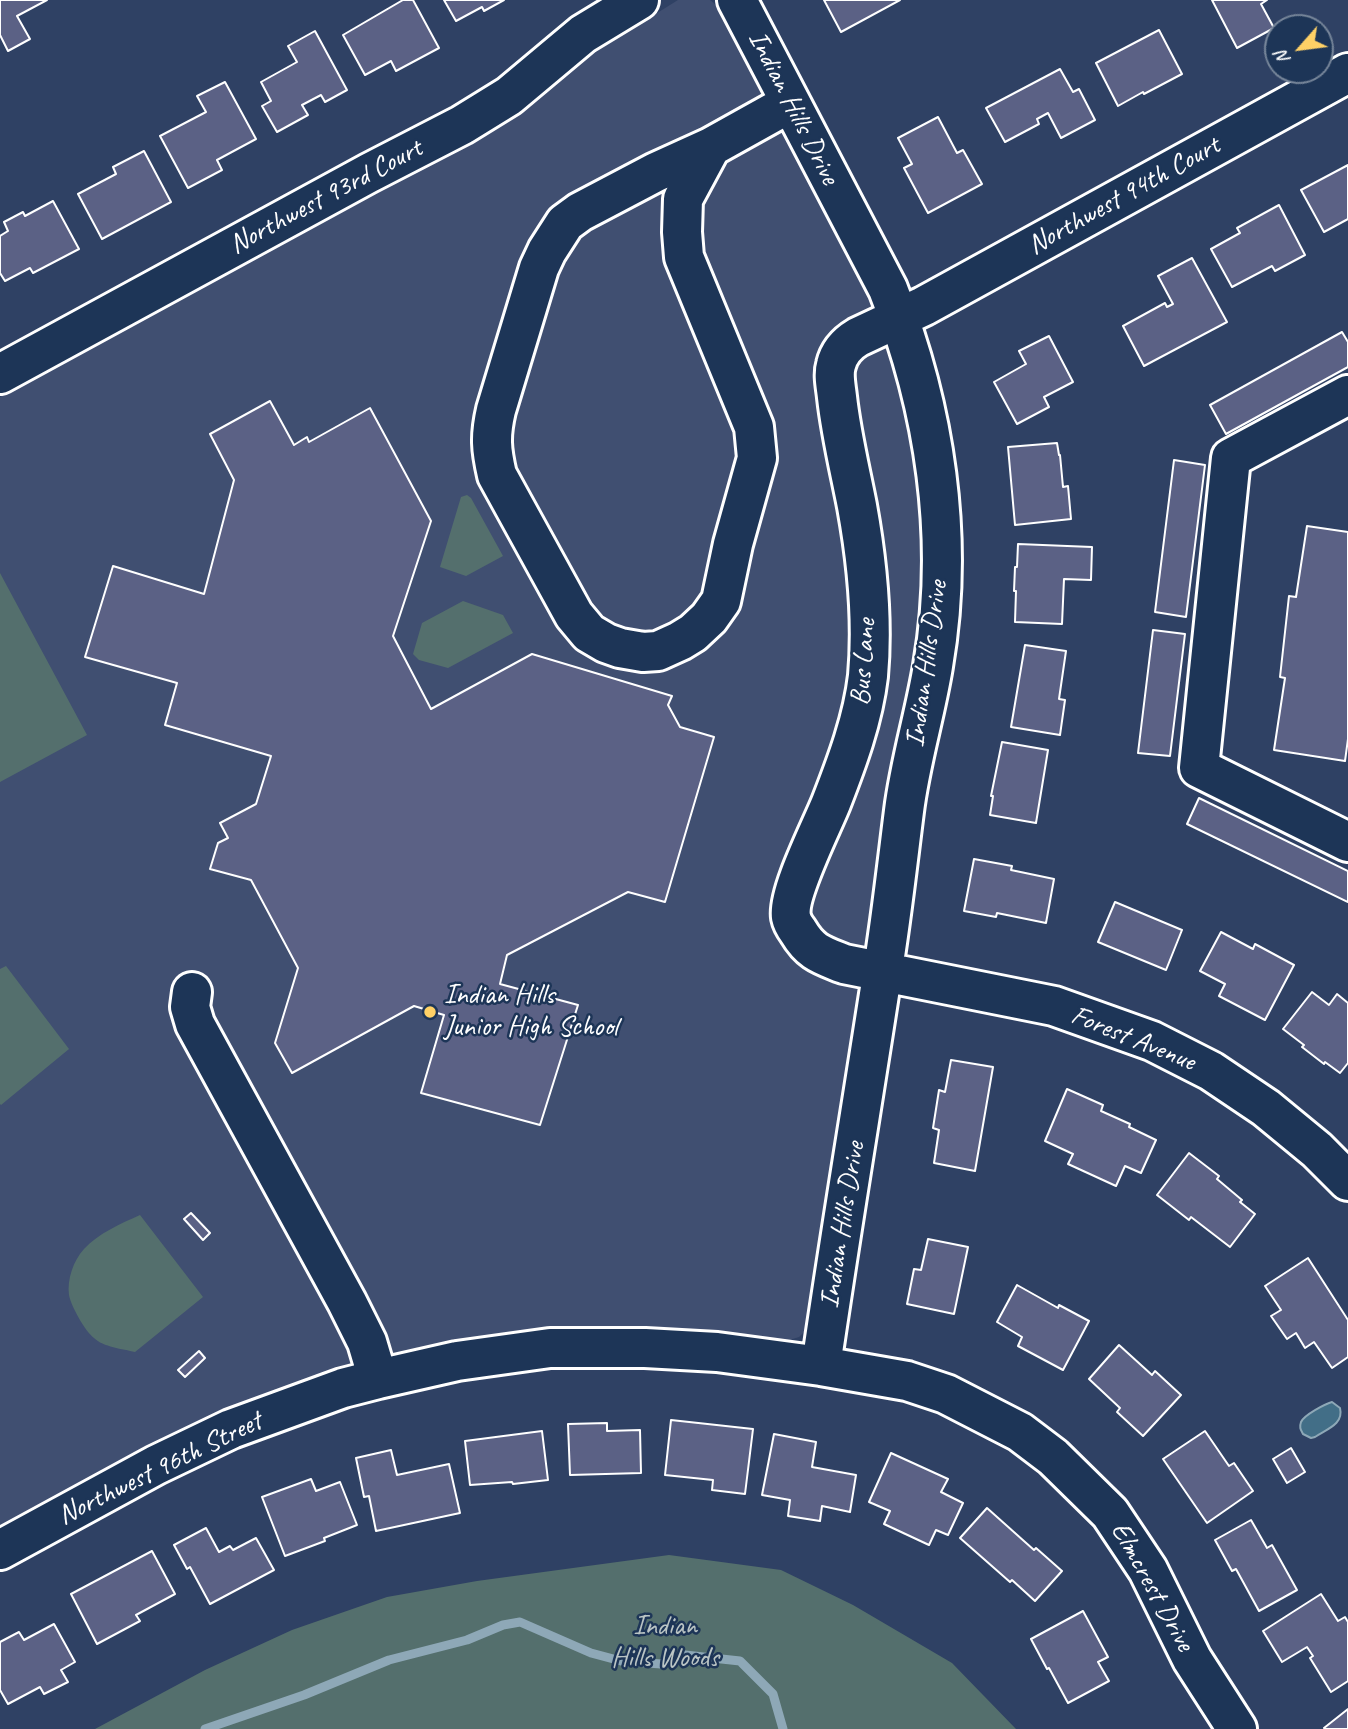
<!DOCTYPE html>
<html>
<head>
<meta charset="utf-8">
<style>
	body { margin:0 }
	#map { position:relative; width:1348px; height:1729px; overflow:hidden; background:#2f4164; font-family:Caveat,sans-serif }
	canvas { display:block }
	.north { position:absolute; left:1264px; top:14px; width:70px; height:70px; box-sizing:border-box; background:#1d3557; border:2px solid #77869a; border-radius:50%; rotate:242deg; font-size:19px; font-weight:700; line-height:28px; text-align:center; color:#fff }
	.north::after { content:''; display:block; margin:auto; width:24px; height:32px; background:#ffd166; clip-path:polygon(50% 0,100% 100%,50% 72%,0 100%) }
</style>
</head>
<body>
<div id="map">
<canvas width="1348" height="1729"></canvas>
<div class="north">N</div>
</div>
<script>
const ctx = document.querySelector('canvas').getContext('2d');
ctx.lineJoin = 'round';
function paint(path, color) { ctx.fillStyle = color; ctx.fill(path, 'evenodd'); }
function trace(path, color, width, dash) { ctx.strokeStyle = color; ctx.lineWidth = width; ctx.lineCap = dash ? 'butt' : 'round'; ctx.setLineDash(dash || []); ctx.stroke(path); }
function write(font, color, halo, rows, align = 'center') {
  ctx.font = font + ' Caveat,sans-serif'; ctx.lineWidth = 5; ctx.setLineDash([]); ctx.textBaseline = 'middle'; ctx.strokeStyle = halo; ctx.fillStyle = color; for (const [text, x, y, turn = 0] of rows) {
    ctx.save(); ctx.translate(x, y); ctx.rotate((+turn || 0) * Math.PI / 180); ctx.textAlign = isNaN(turn) ? turn : align; if (halo) ctx.strokeText(text, 0, 0); ctx.fillText(text, 0, 0); ctx.restore();
  }
}
paint(new Path2D(`
	M 678,0 L 710,0 L 722,10 L 865,280 L 901,378 L 918,462 L 924,546 L 920,631 L 809,1324 L 805,1331 L 799,1337 L 783,1342 L 535,1334 L 0,1532 L 0,397 L 451,153 L 523,107 L 601,48 Z`), '#404f71');
paint(new Path2D(`
	M 467,495 L 471,498 L 503,556 L 466,576 L 440,567 L 461,497 Z
	M 0,573 L 87,735 L 0,782 Z
	M 463,601 L 503,615 L 513,633 L 448,668 L 419,660 L 413,654 L 422,623 Z
	M 6,966 L 69,1049 L 1,1105 L 0,1104 L 0,969 Z
	M 140,1215 L 203,1297 L 135,1352 C 123,1349 103,1347 94,1338 C 85,1331 71,1306 69,1295 C 67,1280 73,1261 84,1249 C 99,1233 120,1224 140,1215 Z
	M 669,1555 L 781,1570 L 853,1605 L 952,1663 L 1016,1729 L 95,1729 L 205,1670 L 292,1630 L 387,1597 L 477,1581 Z`), '#546f6d');
const water = new Path2D(`
	M 1332,1402 L 1340,1408 C 1344,1424 1327,1429 1315,1437 L 1311,1438 L 1303,1434 C 1301,1430 1299,1428 1301,1422 C 1304,1415 1325,1404 1332,1402 Z`);
paint(water, '#426e87');
trace(water, '#8ea8b7', 2);
trace(new Path2D(`
	M 205,1729 L 304,1695 L 389,1660 L 467,1640 L 503,1625 L 520,1622 L 591,1653 L 621,1661 L 661,1664 L 685,1655 L 740,1661 L 773,1694 L 783,1729`), '#8ea8b7', 9);
const building = new Path2D(`
	M 0,0 L 47,0 L 17,16 L 30,39 L 8,51 L 0,35 Z
	M 403,0 L 413,0 L 439,48 L 396,71 L 391,61 L 365,75 L 343,35 Z
	M 444,0 L 504,0 L 484,11 L 482,7 L 456,21 Z
	M 824,0 L 900,0 L 841,32 Z
	M 1212,0 L 1267,0 L 1261,4 L 1274,28 L 1237,48 Z
	M 1159,30 L 1182,74 L 1144,94 L 1143,92 L 1118,106 L 1096,63 Z
	M 315,31 L 347,90 L 325,102 L 321,95 L 302,105 L 308,115 L 277,132 L 262,106 L 271,101 L 261,82 L 297,62 L 288,46 Z
	M 1060,69 L 1073,92 L 1079,89 L 1095,120 L 1061,138 L 1048,113 L 1037,119 L 1039,124 L 1005,142 L 986,108 Z
	M 225,82 L 256,139 L 217,160 L 222,170 L 188,188 L 160,136 L 206,112 L 197,96 Z
	M 938,117 L 957,153 L 963,150 L 982,184 L 928,213 L 904,168 L 912,164 L 898,138 Z
	M 144,151 L 171,202 L 102,239 L 78,194 L 116,174 L 113,167 Z
	M 1348,165 L 1348,219 L 1324,232 L 1301,190 Z
	M 53,201 L 79,249 L 33,273 L 30,268 L 5,281 L 0,273 L 0,236 L 8,231 L 4,222 L 23,212 L 25,216 Z
	M 1279,205 L 1305,255 L 1275,271 L 1272,266 L 1232,287 L 1211,249 L 1240,233 L 1237,228 Z
	M 1192,258 L 1227,322 L 1144,366 L 1123,326 L 1165,303 L 1167,307 L 1173,304 L 1158,276 Z
	M 1342,332 L 1348,342 L 1348,367 L 1226,434 L 1210,405 Z
	M 1049,336 L 1073,382 L 1044,397 L 1049,407 L 1017,424 L 994,382 L 1026,364 L 1019,351 Z
	M 270,401 L 294,445 L 307,437 L 309,442 L 370,408 L 431,521 L 393,636 L 431,709 L 532,654 L 672,696 L 668,705 L 680,727 L 714,737 L 665,902 L 628,892 L 507,955 L 500,984 L 578,1005 L 540,1125 L 421,1093 L 444,1015 L 414,1006 L 292,1073 L 275,1043 L 298,968 L 251,880 L 210,869 L 218,843 L 228,838 L 220,823 L 256,804 L 271,756 L 165,725 L 177,683 L 85,657 L 113,566 L 204,594 L 234,480 L 210,434 Z
	M 1057,443 L 1059,455 L 1060,455 L 1063,487 L 1068,486 L 1071,519 L 1015,525 L 1008,447 Z
	M 1174,460 L 1205,465 L 1186,617 L 1155,612 Z
	M 1307,526 L 1348,532 L 1348,739 L 1345,761 L 1274,750 L 1285,678 L 1280,677 L 1289,596 L 1296,597 Z
	M 1018,544 L 1092,547 L 1091,580 L 1064,579 L 1062,624 L 1015,622 L 1016,591 L 1014,591 L 1015,567 L 1017,567 Z
	M 1153,630 L 1185,634 L 1170,756 L 1138,753 Z
	M 1025,645 L 1066,651 L 1059,699 L 1065,700 L 1060,735 L 1011,727 Z
	M 1002,742 L 1048,750 L 1036,823 L 990,815 L 993,796 L 991,796 Z
	M 1199,798 L 1348,871 L 1348,902 L 1187,824 Z
	M 974,859 L 1012,866 L 1011,870 L 1054,879 L 1046,923 L 997,913 L 996,917 L 964,911 Z
	M 1115,902 L 1182,930 L 1166,970 L 1098,942 Z
	M 1221,932 L 1253,949 L 1255,944 L 1294,965 L 1265,1020 L 1219,996 L 1225,984 L 1200,971 Z
	M 1312,992 L 1329,1005 L 1337,994 L 1348,1003 L 1348,1063 L 1340,1073 L 1325,1062 L 1324,1064 L 1302,1047 L 1304,1045 L 1283,1029 Z
	M 951,1060 L 993,1067 L 975,1171 L 934,1163 L 939,1130 L 933,1128 L 939,1090 L 945,1092 Z
	M 1067,1089 L 1103,1105 L 1101,1111 L 1130,1124 L 1129,1127 L 1156,1140 L 1141,1173 L 1125,1166 L 1116,1186 L 1068,1164 L 1073,1154 L 1045,1141 Z
	M 1189,1153 L 1219,1176 L 1217,1179 L 1242,1200 L 1240,1202 L 1255,1214 L 1230,1247 L 1191,1217 L 1189,1220 L 1157,1195 Z
	M 191,1213 L 210,1233 L 203,1240 L 184,1219 Z
	M 928,1239 L 968,1247 L 954,1314 L 907,1304 L 914,1269 L 921,1270 Z
	M 1308,1258 L 1348,1320 L 1348,1357 L 1332,1368 L 1314,1342 L 1305,1348 L 1296,1333 L 1287,1339 L 1271,1316 L 1281,1310 L 1265,1286 Z
	M 1017,1285 L 1058,1308 L 1059,1305 L 1089,1321 L 1063,1370 L 1018,1346 L 1022,1337 L 997,1322 Z
	M 1119,1345 L 1152,1375 L 1155,1371 L 1181,1395 L 1143,1436 L 1117,1412 L 1120,1408 L 1089,1379 Z
	M 199,1351 L 205,1358 L 185,1377 L 178,1370 Z
	M 671,1420 L 753,1429 L 745,1494 L 712,1490 L 713,1480 L 665,1475 Z
	M 607,1423 L 607,1431 L 640,1430 L 641,1473 L 570,1475 L 568,1424 Z
	M 542,1431 L 548,1480 L 513,1484 L 512,1482 L 470,1485 L 465,1441 Z
	M 1205,1431 L 1229,1466 L 1234,1463 L 1253,1491 L 1207,1523 L 1163,1459 Z
	M 774,1434 L 816,1442 L 812,1467 L 856,1475 L 850,1512 L 822,1506 L 820,1521 L 788,1516 L 790,1500 L 762,1495 Z
	M 1291,1448 L 1305,1472 L 1287,1483 L 1273,1459 Z
	M 391,1450 L 397,1475 L 449,1464 L 460,1513 L 376,1531 L 369,1496 L 364,1497 L 356,1458 Z
	M 891,1453 L 948,1479 L 941,1492 L 963,1503 L 948,1535 L 936,1530 L 929,1545 L 884,1524 L 890,1511 L 869,1502 Z
	M 311,1479 L 316,1491 L 340,1482 L 357,1525 L 324,1538 L 325,1541 L 285,1556 L 262,1497 Z
	M 987,1508 L 1034,1550 L 1036,1548 L 1062,1571 L 1035,1601 L 1012,1580 L 1010,1582 L 960,1538 Z
	M 1251,1520 L 1267,1548 L 1272,1545 L 1297,1590 L 1259,1611 L 1236,1569 L 1232,1571 L 1215,1540 Z
	M 206,1528 L 219,1552 L 230,1546 L 233,1550 L 256,1538 L 274,1570 L 210,1604 L 190,1567 L 187,1569 L 174,1545 Z
	M 152,1551 L 175,1594 L 136,1615 L 140,1621 L 97,1644 L 71,1594 Z
	M 1321,1594 L 1338,1621 L 1345,1617 L 1348,1622 L 1348,1681 L 1331,1692 L 1310,1658 L 1313,1656 L 1307,1647 L 1282,1662 L 1263,1631 Z
	M 1083,1611 L 1108,1657 L 1098,1662 L 1109,1681 L 1068,1703 L 1049,1668 L 1047,1669 L 1031,1639 Z
	M 54,1624 L 75,1662 L 61,1670 L 68,1682 L 44,1694 L 40,1687 L 8,1704 L 0,1690 L 0,1642 L 19,1632 L 24,1640 Z
	M 1348,1709 L 1348,1729 L 1325,1729 L 1324,1728 Z`);
paint(building, '#5b6185');
trace(building, '#fff', 2);
const minor = new Path2D(`
	M 737,0 L 888,289 C 935,408 955,539 933,666 C 925,715 910,762 904,811 C 897,866 891,921 882,975 C 862,1105 840,1235 821,1366
	M 1348,73 L 924,306 L 858,337 C 848,343 839,352 836,365 C 833,375 836,387 837,397 C 841,434 850,470 857,506 C 867,561 873,620 868,676 C 863,719 847,762 831,803 C 821,828 787,894 791,917 C 792,922 795,927 798,931 C 811,953 822,955 844,964 L 1054,1006 L 1152,1041 L 1211,1071 L 1266,1108 L 1317,1150 L 1348,1181
	M 711,147 L 683,199 L 682,232 L 684,257 L 754,427 L 757,458 L 733,544 L 721,601 L 709,618 L 693,633 L 680,641 L 658,651 L 643,652 L 620,648 L 606,643 L 589,633 L 574,615 L 497,475 C 491,449 490,436 496,410 L 539,268 L 547,251 L 565,223 L 580,212 L 656,172 L 711,147 L 790,103
	M 0,374 L 369,173 L 462,125 L 509,96 L 583,34 L 639,0
	M 1348,395 L 1231,458 L 1199,768 L 1348,842
	M 192,992 L 190,1007 L 195,1024 L 347,1302 L 367,1342 L 378,1379
	M 0,1550 L 156,1465 L 231,1429 L 343,1388 L 378,1379 L 457,1361 L 550,1348 L 645,1348 L 717,1352 L 821,1366 L 907,1381 L 946,1394 L 1020,1432 L 1053,1457 L 1110,1513 L 1148,1570 L 1192,1659 L 1237,1729`);
trace(minor, '#fff', 44);
trace(minor, '#1d3557', 38);
for (const [x, y, r, color] of [
	[430,1012,7,"#ffd166"]
]) { const dot = new Path2D(); dot.arc(x, y, r, 0, 2 * Math.PI); ctx.fillStyle = color; ctx.fill(dot); trace(dot, '#1d3557', 2.5); }
write('28px', '#fff', '#1d3557', [
	["Indian Hills Drive",793,108,63],
	["Northwest 94th Court",1124,196,-29],
	["Northwest 93rd Court",326,197,-28],
	["Bus Lane",864,662,-86],
	["Indian Hills Drive",927,664,-82],
	["Forest Avenue",1133,1039,22],
	["Indian Hills Drive",843,1225,-81],
	["Northwest 96th Street",160,1469,-26],
	["Elmcrest Drive",1152,1587,61]
]);
write('28px', '#fff', '#1d3557', [
	["Indian Hills",444,996],
	["Junior High School",444,1028]
], 'left');
write('28px', '#bbc5c5', '#1d3557', [
	["Indian",665,1627],
	["Hills Woods",665,1659]
]);
</script>
</body>
</html>
